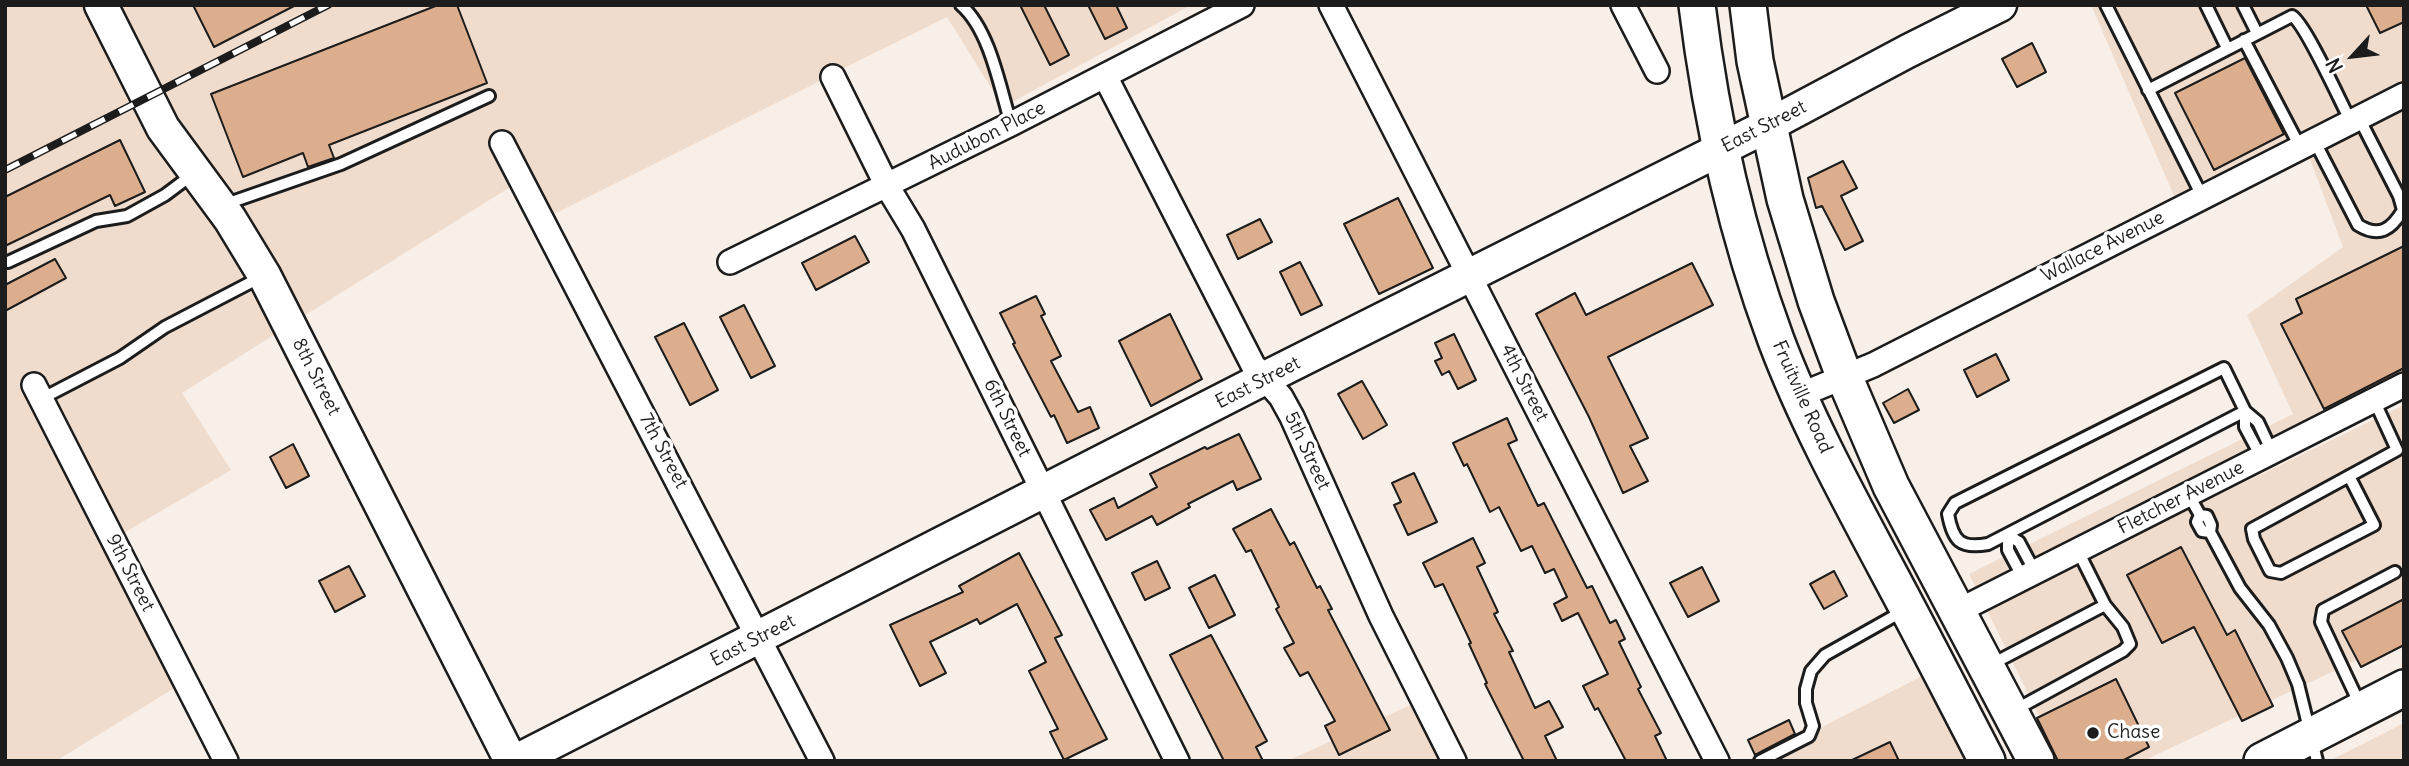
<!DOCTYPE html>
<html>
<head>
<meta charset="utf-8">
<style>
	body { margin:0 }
	#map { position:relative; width:2409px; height:766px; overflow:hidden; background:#f8efe8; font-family:Delius,sans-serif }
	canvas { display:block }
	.frame { position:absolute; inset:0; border:7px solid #1c1c1c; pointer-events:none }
	.north { position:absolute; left:2318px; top:21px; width:70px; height:70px; -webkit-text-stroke:5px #fff; paint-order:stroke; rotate:243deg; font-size:19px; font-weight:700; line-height:28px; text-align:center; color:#1c1c1c }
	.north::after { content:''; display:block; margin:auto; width:24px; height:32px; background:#1c1c1c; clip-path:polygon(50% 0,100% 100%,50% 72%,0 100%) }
</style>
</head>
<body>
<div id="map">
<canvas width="2409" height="766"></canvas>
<div class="frame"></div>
<div class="north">N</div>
</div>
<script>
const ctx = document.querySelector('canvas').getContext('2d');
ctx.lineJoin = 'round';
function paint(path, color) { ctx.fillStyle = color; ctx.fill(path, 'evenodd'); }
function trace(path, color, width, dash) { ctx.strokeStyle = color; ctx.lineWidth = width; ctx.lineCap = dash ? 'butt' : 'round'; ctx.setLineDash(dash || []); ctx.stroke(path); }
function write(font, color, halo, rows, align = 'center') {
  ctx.font = font + ' Delius,sans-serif'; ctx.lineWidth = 7; ctx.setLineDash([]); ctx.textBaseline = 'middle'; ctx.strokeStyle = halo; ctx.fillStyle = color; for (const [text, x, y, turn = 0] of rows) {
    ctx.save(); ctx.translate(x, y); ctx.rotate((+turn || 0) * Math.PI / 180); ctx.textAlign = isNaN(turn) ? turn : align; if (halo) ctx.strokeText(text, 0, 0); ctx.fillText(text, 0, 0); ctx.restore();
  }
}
paint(new Path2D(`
	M 5,5 L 88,5 L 227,235 L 280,331 L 182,393 L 231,470 L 122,534 L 39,372 L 19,382 L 176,687 L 56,761 L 5,761 Z
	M 113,5 L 1191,5 L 1003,107 L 947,17 L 842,69 L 839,64 L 819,73 L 822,80 L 552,215 L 507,129 L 488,139 L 512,186 L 299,319 L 194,153 Z
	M 2091,5 L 2404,5 L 2404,82 L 2175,198 Z
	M 2404,106 L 2404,374 L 1977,590 L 1969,574 L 2293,414 L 2247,315 L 2343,247 L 2308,154 Z
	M 2404,405 L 2404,638 L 2143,761 L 2061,761 L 1986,608 Z
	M 1924,675 L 1964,761 L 1755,761 Z
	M 1413,704 L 1442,761 L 1287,761 Z
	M 2404,723 L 2404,761 L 2329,761 Z`), '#f0dccd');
const building = new Path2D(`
	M 193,5 L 296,5 L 214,47 Z
	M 438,5 L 457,5 L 487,83 L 329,145 L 334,158 L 308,167 L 303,153 L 243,177 L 211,94 Z
	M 1020,5 L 1044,5 L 1069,55 L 1050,65 Z
	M 1088,5 L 1116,5 L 1127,28 L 1105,39 Z
	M 2366,5 L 2404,5 L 2404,22 L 2380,33 Z
	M 2032,43 L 2046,72 L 2017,87 L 2002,59 Z
	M 2245,58 L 2284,134 L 2214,170 L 2175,93 Z
	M 120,140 L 145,192 L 115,206 L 110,195 L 5,246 L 5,197 Z
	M 1843,161 L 1857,188 L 1841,196 L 1863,241 L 1845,250 L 1822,206 L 1816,208 L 1808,178 Z
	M 1398,198 L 1433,268 L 1379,294 L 1344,224 Z
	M 1260,219 L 1272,242 L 1238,259 L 1227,235 Z
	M 855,236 L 869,262 L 816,290 L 802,263 Z
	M 2404,246 L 2404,368 L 2324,409 L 2281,324 L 2302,313 L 2296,299 Z
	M 55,259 L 66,278 L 5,311 L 5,285 Z
	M 1300,262 L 1322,305 L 1301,315 L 1280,272 Z
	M 1692,263 L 1713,305 L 1608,357 L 1648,438 L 1630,446 L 1648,481 L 1623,493 L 1589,417 L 1536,314 L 1575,293 L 1586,315 Z
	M 1036,296 L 1045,314 L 1041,316 L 1061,356 L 1051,361 L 1078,412 L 1090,407 L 1099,428 L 1067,443 L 1054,415 L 1051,417 L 1013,344 L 1015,343 L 1000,313 Z
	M 744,305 L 775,366 L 751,378 L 720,317 Z
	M 1170,314 L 1202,379 L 1151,406 L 1119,341 Z
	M 684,323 L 718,390 L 690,405 L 655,337 Z
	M 1454,334 L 1476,380 L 1458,389 L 1449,371 L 1442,375 L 1435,361 L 1442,358 L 1435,343 Z
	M 1996,354 L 2009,380 L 1977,397 L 1964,370 Z
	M 1362,381 L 1387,425 L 1363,439 L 1338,394 Z
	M 1908,389 L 1919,410 L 1894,423 L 1883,403 Z
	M 1507,418 L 1517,440 L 1508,444 L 1538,506 L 1544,503 L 1587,588 L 1592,586 L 1610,623 L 1616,620 L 1625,639 L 1619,642 L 1641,687 L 1638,689 L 1661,733 L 1655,736 L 1667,761 L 1626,761 L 1598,708 L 1595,710 L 1583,686 L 1608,674 L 1578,613 L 1562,621 L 1554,604 L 1567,597 L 1554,569 L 1545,573 L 1532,546 L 1521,551 L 1499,507 L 1490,512 L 1467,464 L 1464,466 L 1453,443 Z
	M 1239,434 L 1261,479 L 1237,490 L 1233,481 L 1188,504 L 1190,507 L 1157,525 L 1152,516 L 1106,540 L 1090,510 L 1114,498 L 1118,508 L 1157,487 L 1150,474 L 1205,447 L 1207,449 Z
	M 293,444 L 309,476 L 286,488 L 270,457 Z
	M 1414,473 L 1437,522 L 1408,535 L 1394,505 L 1401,502 L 1392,483 Z
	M 1271,509 L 1290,545 L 1294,542 L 1317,588 L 1320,586 L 1332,609 L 1328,610 L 1390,730 L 1339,755 L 1325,726 L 1335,721 L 1308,672 L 1300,676 L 1284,648 L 1294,643 L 1276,609 L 1279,607 L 1251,550 L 1246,552 L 1233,529 Z
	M 1473,538 L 1485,563 L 1477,567 L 1498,612 L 1494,614 L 1513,651 L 1509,652 L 1535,708 L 1549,701 L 1563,727 L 1545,736 L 1557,761 L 1524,761 L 1485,684 L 1487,683 L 1469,644 L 1471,643 L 1443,584 L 1435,587 L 1423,563 Z
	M 2181,547 L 2227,635 L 2235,630 L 2273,706 L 2242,721 L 2194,627 L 2162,643 L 2127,575 Z
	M 1019,553 L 1062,635 L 1055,638 L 1107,739 L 1064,760 L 1050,732 L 1058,729 L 1029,671 L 1046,662 L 1017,604 L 980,624 L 977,619 L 930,642 L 946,673 L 920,686 L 890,625 L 963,592 L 959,586 Z
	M 1157,561 L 1170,588 L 1145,600 L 1132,573 Z
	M 349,566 L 365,596 L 335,612 L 319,581 Z
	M 1702,567 L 1719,601 L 1688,617 L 1670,583 Z
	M 1834,571 L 1847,596 L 1824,609 L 1810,584 Z
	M 1215,575 L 1235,615 L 1209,628 L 1189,588 Z
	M 2404,599 L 2404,645 L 2361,667 L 2342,631 Z
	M 1211,635 L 1267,741 L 1256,747 L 1263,761 L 1224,761 L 1170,655 Z
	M 2116,679 L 2149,747 L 2122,761 L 2058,761 L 2037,718 Z
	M 1789,720 L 1795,734 L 1755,755 L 1748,740 Z
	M 1890,742 L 1899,761 L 1850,761 Z`);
paint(building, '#dcae8d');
trace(building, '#1c1c1c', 2);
const lane = new Path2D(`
	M 961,5 C 990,30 1000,88 1011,124
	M 2106,5 L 2202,196
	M 2206,5 L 2227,48
	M 2243,5 L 2257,33
	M 2244,40 L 2300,147
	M 2148,90 L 2292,16 C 2305,23 2341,103 2351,122
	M 2314,140 L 2358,225 C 2379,238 2391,230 2403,210 L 2399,196 L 2359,118
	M 223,205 L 341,164 L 489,96
	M 8,262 L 96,221 L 127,216 L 165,195 L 193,174
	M 2224,368 L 2245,411 L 1988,544 C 1960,549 1953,541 1948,514 L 1955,503 Z
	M 41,399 L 120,358 L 165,327 L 261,277
	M 2245,411 L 2258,422 L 2272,452
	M 2245,411 L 2245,427 L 2261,457
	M 2349,476 L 2374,525 L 2281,573 L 2270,571 L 2254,539 L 2252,529 L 2397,450 L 2374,400
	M 2188,494 L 2200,515 L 2207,516 L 2211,525 L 2210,532 L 2202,531 L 2197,522 L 2200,515
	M 2210,532 L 2240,588 L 2269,625 L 2287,658 L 2298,684 L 2317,761
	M 2008,535 L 2019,542 L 2035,572
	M 2008,535 L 2008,550 L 2023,578
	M 1992,664 L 2105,605
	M 2361,707 L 2321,622 L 2323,610 L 2395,572
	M 2013,711 L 2123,651 L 2130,644 L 2123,627 L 2105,605 L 2078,551
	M 1760,761 L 1809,736 L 1813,726 L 1806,703 L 1806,689 L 1811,671 L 1825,655 L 1905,610`);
const street = new Path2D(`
	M 1331,5 L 1717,761
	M 1623,5 L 1657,71
	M 1105,76 L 1253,365 L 1281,397 L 1292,417 L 1381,616 L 1454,761
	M 833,77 L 887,186 L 913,229 L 1177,761
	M 502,143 L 822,761
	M 730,262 L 1011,124 L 1242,5
	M 34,385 L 226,761
	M 1800,395 L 1873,365 L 2404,95
	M 1958,611 L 2404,385`);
const secondary = new Path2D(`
	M 101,5 L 163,128 L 230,219 L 264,275 L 511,761
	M 516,761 L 1265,378 L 1769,125 L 1908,51 L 2000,5`);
const primary = new Path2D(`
	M 1697,5 C 1711,119 1736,232 1776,340 C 1805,417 1845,491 1884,564 C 1919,629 1953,695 1987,761
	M 1748,5 L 1755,61 L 1785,199 L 1816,301 L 1844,376 L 1891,486 L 2036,761
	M 2262,761 L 2404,688`);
trace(lane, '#1c1c1c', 16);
trace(street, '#1c1c1c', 28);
trace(secondary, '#1c1c1c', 37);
trace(primary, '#1c1c1c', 40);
trace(lane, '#fff', 10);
trace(street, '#fff', 23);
trace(secondary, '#fff', 32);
trace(primary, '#fff', 35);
const rail = new Path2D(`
	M 5,170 L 328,5`);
trace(rail, '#1c1c1c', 8);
trace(rail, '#fff', 5, [16]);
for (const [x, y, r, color] of [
	[2093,733,7,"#1c1c1c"]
]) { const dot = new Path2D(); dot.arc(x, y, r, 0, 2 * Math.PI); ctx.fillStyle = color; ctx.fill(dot); trace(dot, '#fff', 2.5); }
write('19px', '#1c1c1c', '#fff', [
	["East Street",1764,127,-27],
	["Audubon Place",987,136,-27],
	["Wallace Avenue",2103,247,-27],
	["8th Street",316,377,63],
	["East Street",1258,383,-27],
	["4th Street",1524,383,63],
	["Fruitville Road",1802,397,66],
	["6th Street",1007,418,64],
	["7th Street",663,451,62],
	["5th Street",1307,451,65],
	["Fletcher Avenue",2181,498,-27],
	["9th Street",130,573,63],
	["East Street",753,641,-27]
]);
write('19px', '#1c1c1c', '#fff', [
	["Chase",2107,733]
], 'left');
</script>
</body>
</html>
